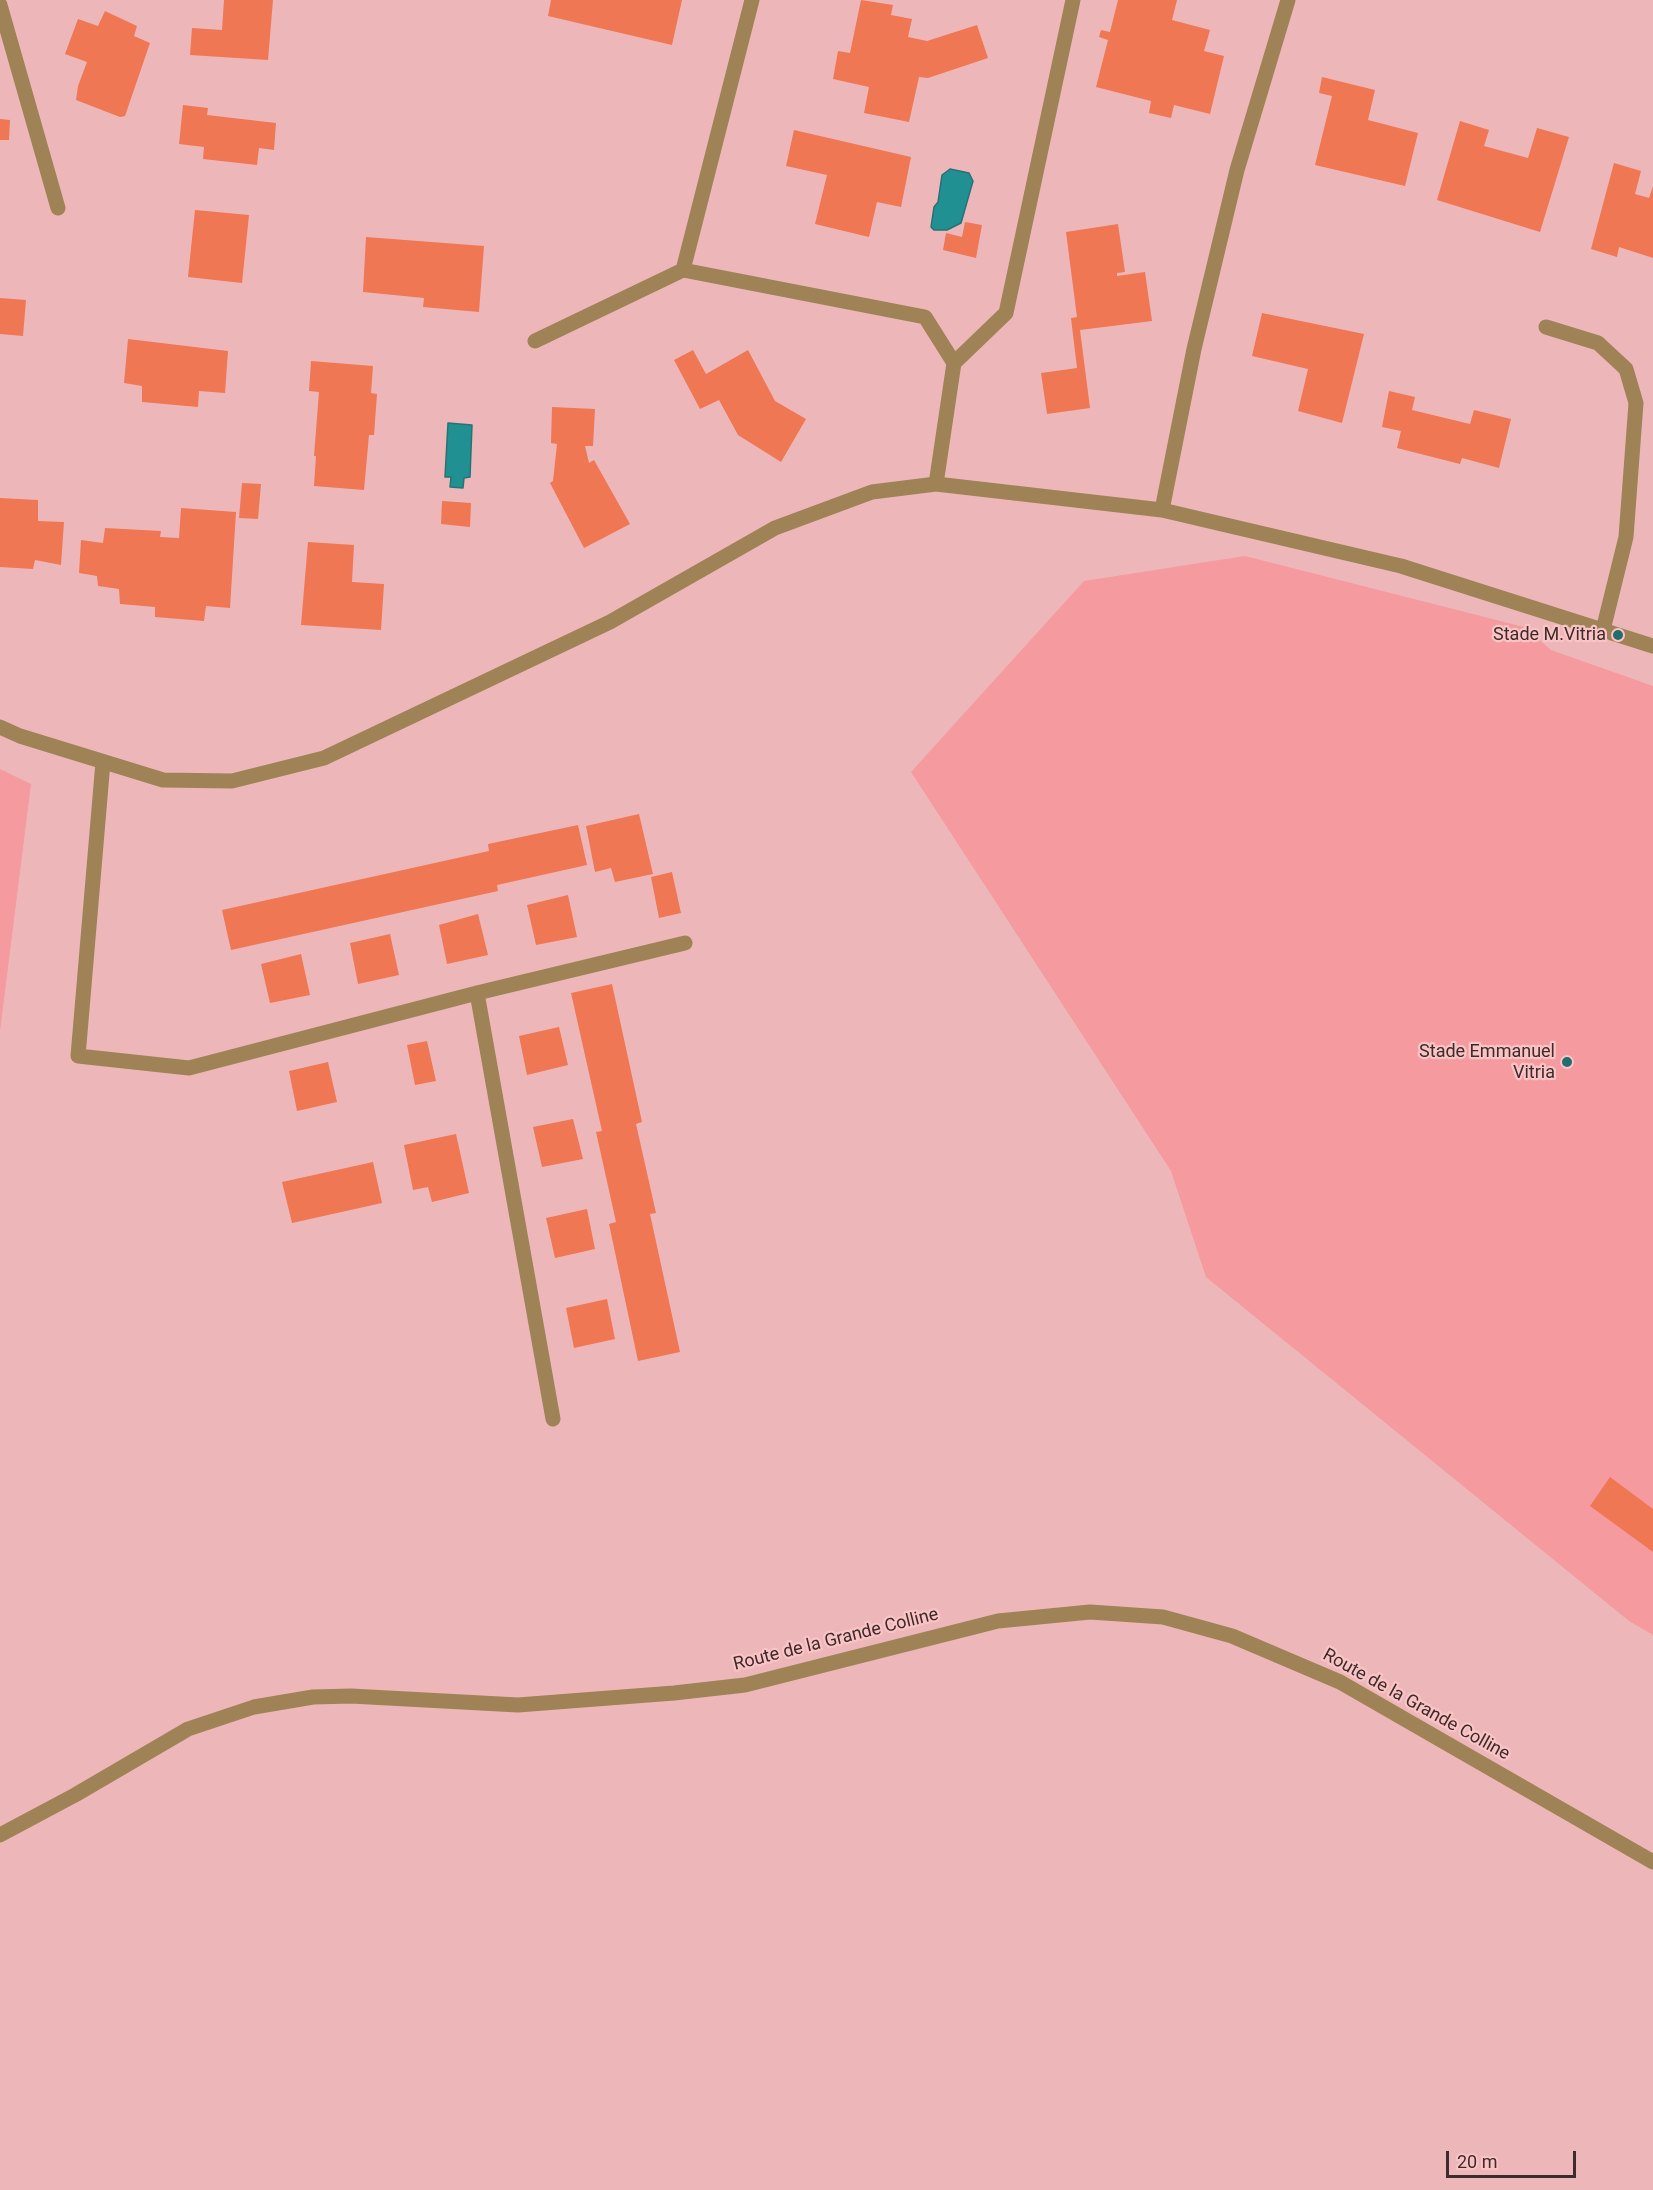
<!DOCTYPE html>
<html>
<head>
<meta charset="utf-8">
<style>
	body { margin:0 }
	#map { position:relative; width:1653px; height:2190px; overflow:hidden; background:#edb7b9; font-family:Roboto,sans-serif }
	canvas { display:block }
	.scale { position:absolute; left:1446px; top:2151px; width:130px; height:27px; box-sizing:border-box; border:3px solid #3f2b2b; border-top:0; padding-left:8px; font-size:18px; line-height:21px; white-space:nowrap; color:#3f2b2b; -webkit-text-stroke:4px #fac4c5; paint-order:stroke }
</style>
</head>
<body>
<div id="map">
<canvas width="1653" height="2190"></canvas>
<div class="scale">20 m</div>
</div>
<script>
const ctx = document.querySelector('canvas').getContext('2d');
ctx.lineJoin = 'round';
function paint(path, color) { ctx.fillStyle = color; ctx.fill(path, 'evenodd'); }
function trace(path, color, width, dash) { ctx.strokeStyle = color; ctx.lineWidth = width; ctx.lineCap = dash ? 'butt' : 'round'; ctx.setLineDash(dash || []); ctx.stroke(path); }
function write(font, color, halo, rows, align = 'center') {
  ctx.font = font + ' Roboto,sans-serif'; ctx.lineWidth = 4.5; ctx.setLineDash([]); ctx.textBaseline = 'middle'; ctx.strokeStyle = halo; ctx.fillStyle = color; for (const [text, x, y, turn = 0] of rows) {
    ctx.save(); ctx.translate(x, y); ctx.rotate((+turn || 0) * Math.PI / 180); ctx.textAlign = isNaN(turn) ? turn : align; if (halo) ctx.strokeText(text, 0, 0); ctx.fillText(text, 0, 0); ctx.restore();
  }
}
paint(new Path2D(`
	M 1245,556 L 1524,627 L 1551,650 L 1653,686 L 1653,1635 L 1629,1621 L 1206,1277 L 1171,1171 L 911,772 L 1084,581 Z
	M 0,769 L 31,784 L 0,1031 Z`), '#f59a9e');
const water = new Path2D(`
	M 950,169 L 969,173 L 973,181 L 961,223 L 947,230 L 934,230 L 931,227 L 934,207 L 938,202 L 942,175 Z
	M 448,423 L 472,425 L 470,477 L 464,478 L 463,488 L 450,487 L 451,477 L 445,477 Z`);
paint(water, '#209093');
trace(water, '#297274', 1.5);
paint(new Path2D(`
	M 224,0 L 273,0 L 268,60 L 190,55 L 192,28 L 222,30 Z
	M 551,0 L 682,0 L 672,45 L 548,16 Z
	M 861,0 L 893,5 L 891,15 L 912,19 L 908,37 L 927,41 L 977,25 L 988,58 L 928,78 L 919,77 L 909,122 L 864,113 L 869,87 L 833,79 L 838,51 L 850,53 Z
	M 1118,0 L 1177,0 L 1172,20 L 1210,30 L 1204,51 L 1224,56 L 1210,114 L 1174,105 L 1171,118 L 1149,113 L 1151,101 L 1096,87 L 1108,40 L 1099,37 L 1101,30 L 1110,32 Z
	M 105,11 L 137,26 L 134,36 L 150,43 L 125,116 L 120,117 L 76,100 L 78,86 L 87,62 L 65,54 L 78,19 L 98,26 Z
	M 1322,77 L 1375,90 L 1368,120 L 1418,133 L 1405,186 L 1315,165 L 1332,96 L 1319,93 Z
	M 183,105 L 208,108 L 207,115 L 276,123 L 274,150 L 259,148 L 257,165 L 203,159 L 204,147 L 179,144 Z
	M 0,119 L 10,120 L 9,140 L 0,140 Z
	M 1460,121 L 1489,130 L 1484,146 L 1528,158 L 1537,128 L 1569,137 L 1540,232 L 1437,200 Z
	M 794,130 L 911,157 L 901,207 L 877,202 L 869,237 L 815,224 L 827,175 L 786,166 Z
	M 1614,163 L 1641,171 L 1635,194 L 1649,198 L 1653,186 L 1653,258 L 1619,247 L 1617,257 L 1591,249 Z
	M 195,210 L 249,215 L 242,283 L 188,277 Z
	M 965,222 L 982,225 L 976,258 L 943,250 L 946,233 L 962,237 Z
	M 1118,224 L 1125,272 L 1117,273 L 1117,276 L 1145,272 L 1152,321 L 1080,330 L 1090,408 L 1047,414 L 1041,373 L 1077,368 L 1071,318 L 1077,317 L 1066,232 Z
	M 366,237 L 484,246 L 479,312 L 423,307 L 424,298 L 363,292 Z
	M 0,298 L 26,300 L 23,336 L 0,334 Z
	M 1262,313 L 1364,334 L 1342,423 L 1298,411 L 1308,369 L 1252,356 Z
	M 128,339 L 228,351 L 225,393 L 199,391 L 198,407 L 142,402 L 142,386 L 124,383 Z
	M 693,350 L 706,374 L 748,350 L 775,401 L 806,419 L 781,462 L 738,435 L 719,400 L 700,409 L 674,360 Z
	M 311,361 L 373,366 L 371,393 L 377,394 L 374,435 L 369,435 L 364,490 L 314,486 L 316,456 L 314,456 L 319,392 L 309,391 Z
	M 1389,391 L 1415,397 L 1412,410 L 1470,424 L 1474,410 L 1511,419 L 1499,468 L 1462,458 L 1460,464 L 1397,448 L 1401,431 L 1382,427 Z
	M 552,407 L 595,409 L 593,446 L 585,446 L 589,463 L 594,460 L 630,524 L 584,548 L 550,483 L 553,481 L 557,444 L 551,443 Z
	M 242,483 L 261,484 L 258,519 L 239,518 Z
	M 0,498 L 38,500 L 38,521 L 64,522 L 61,565 L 35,560 L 33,569 L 0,567 Z
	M 442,501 L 471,503 L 470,527 L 441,524 Z
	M 181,508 L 236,512 L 230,608 L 206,606 L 204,621 L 155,617 L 155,607 L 120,604 L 119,589 L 98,586 L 97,576 L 79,573 L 81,540 L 103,543 L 105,528 L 161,531 L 160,537 L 179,538 Z
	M 308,542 L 354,545 L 352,582 L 384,584 L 381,630 L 301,625 Z
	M 639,814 L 653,874 L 615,882 L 611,868 L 595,872 L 586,826 Z
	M 578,825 L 587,865 L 497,885 L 498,891 L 231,950 L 222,910 L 489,851 L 488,844 Z
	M 672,872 L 681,913 L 659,918 L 651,877 Z
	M 568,895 L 577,937 L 536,945 L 527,905 Z
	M 478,914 L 488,955 L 447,964 L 439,925 Z
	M 390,934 L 399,975 L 358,984 L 350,943 Z
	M 301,954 L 310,995 L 270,1003 L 261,964 Z
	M 612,984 L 642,1122 L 636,1124 L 656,1213 L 650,1214 L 680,1352 L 638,1361 L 609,1224 L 616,1222 L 596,1132 L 602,1131 L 571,993 Z
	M 559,1027 L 568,1065 L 527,1075 L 519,1036 Z
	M 427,1041 L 436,1081 L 415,1085 L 407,1045 Z
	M 328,1062 L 337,1102 L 297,1111 L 289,1071 Z
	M 573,1119 L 583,1159 L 542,1167 L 533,1127 Z
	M 456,1134 L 469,1193 L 432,1202 L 428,1187 L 413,1190 L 404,1145 Z
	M 373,1162 L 382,1203 L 292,1223 L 282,1182 Z
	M 587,1209 L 595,1249 L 555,1258 L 546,1218 Z
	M 607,1299 L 615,1339 L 574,1348 L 566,1308 Z
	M 1610,1477 L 1653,1509 L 1653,1552 L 1590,1506 Z`), '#ef7753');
trace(new Path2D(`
	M 0,5 L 58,208
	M 683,270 L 752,0
	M 1546,327 L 1598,343 L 1626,369 L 1636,403 L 1626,537 L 1603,630
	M 535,341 L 683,270 L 925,317 L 954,363 L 936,484
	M 954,363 L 1006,313 L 1073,0
	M 1162,510 L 1194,349 L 1237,170 L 1288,0
	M 0,727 L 20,736 L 163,780 L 232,781 L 324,758 L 610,622 L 775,528 L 872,492 L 936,484 L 1162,510 L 1401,566 L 1653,646
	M 103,762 L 78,1056 L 189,1068 L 477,993 L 685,943
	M 477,993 L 553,1419
	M 0,1835 L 75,1795 L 188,1729 L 254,1707 L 313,1697 L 351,1696 L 518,1705 L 674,1693 L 745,1685 L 998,1621 L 1090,1612 L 1163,1617 L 1232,1636 L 1340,1682 L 1653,1862`), '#9f8256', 15);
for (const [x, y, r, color] of [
	[1618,635,6,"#226d6f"],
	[1567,1062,6,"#226d6f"]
]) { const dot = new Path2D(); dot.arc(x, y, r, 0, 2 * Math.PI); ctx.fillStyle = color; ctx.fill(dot); trace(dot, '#fac4c5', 2); }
write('18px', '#3f2b2b', '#fac4c5', [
	["Stade M.Vitria",1606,635],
	["Stade Emmanuel",1555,1052],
	["Vitria",1555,1073]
], 'right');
write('18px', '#3f2b2b', '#fac4c5', [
	["Route de la Grande Colline",836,1640,-14],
	["Route de la Grande Colline",1416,1705,29]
]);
</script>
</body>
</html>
